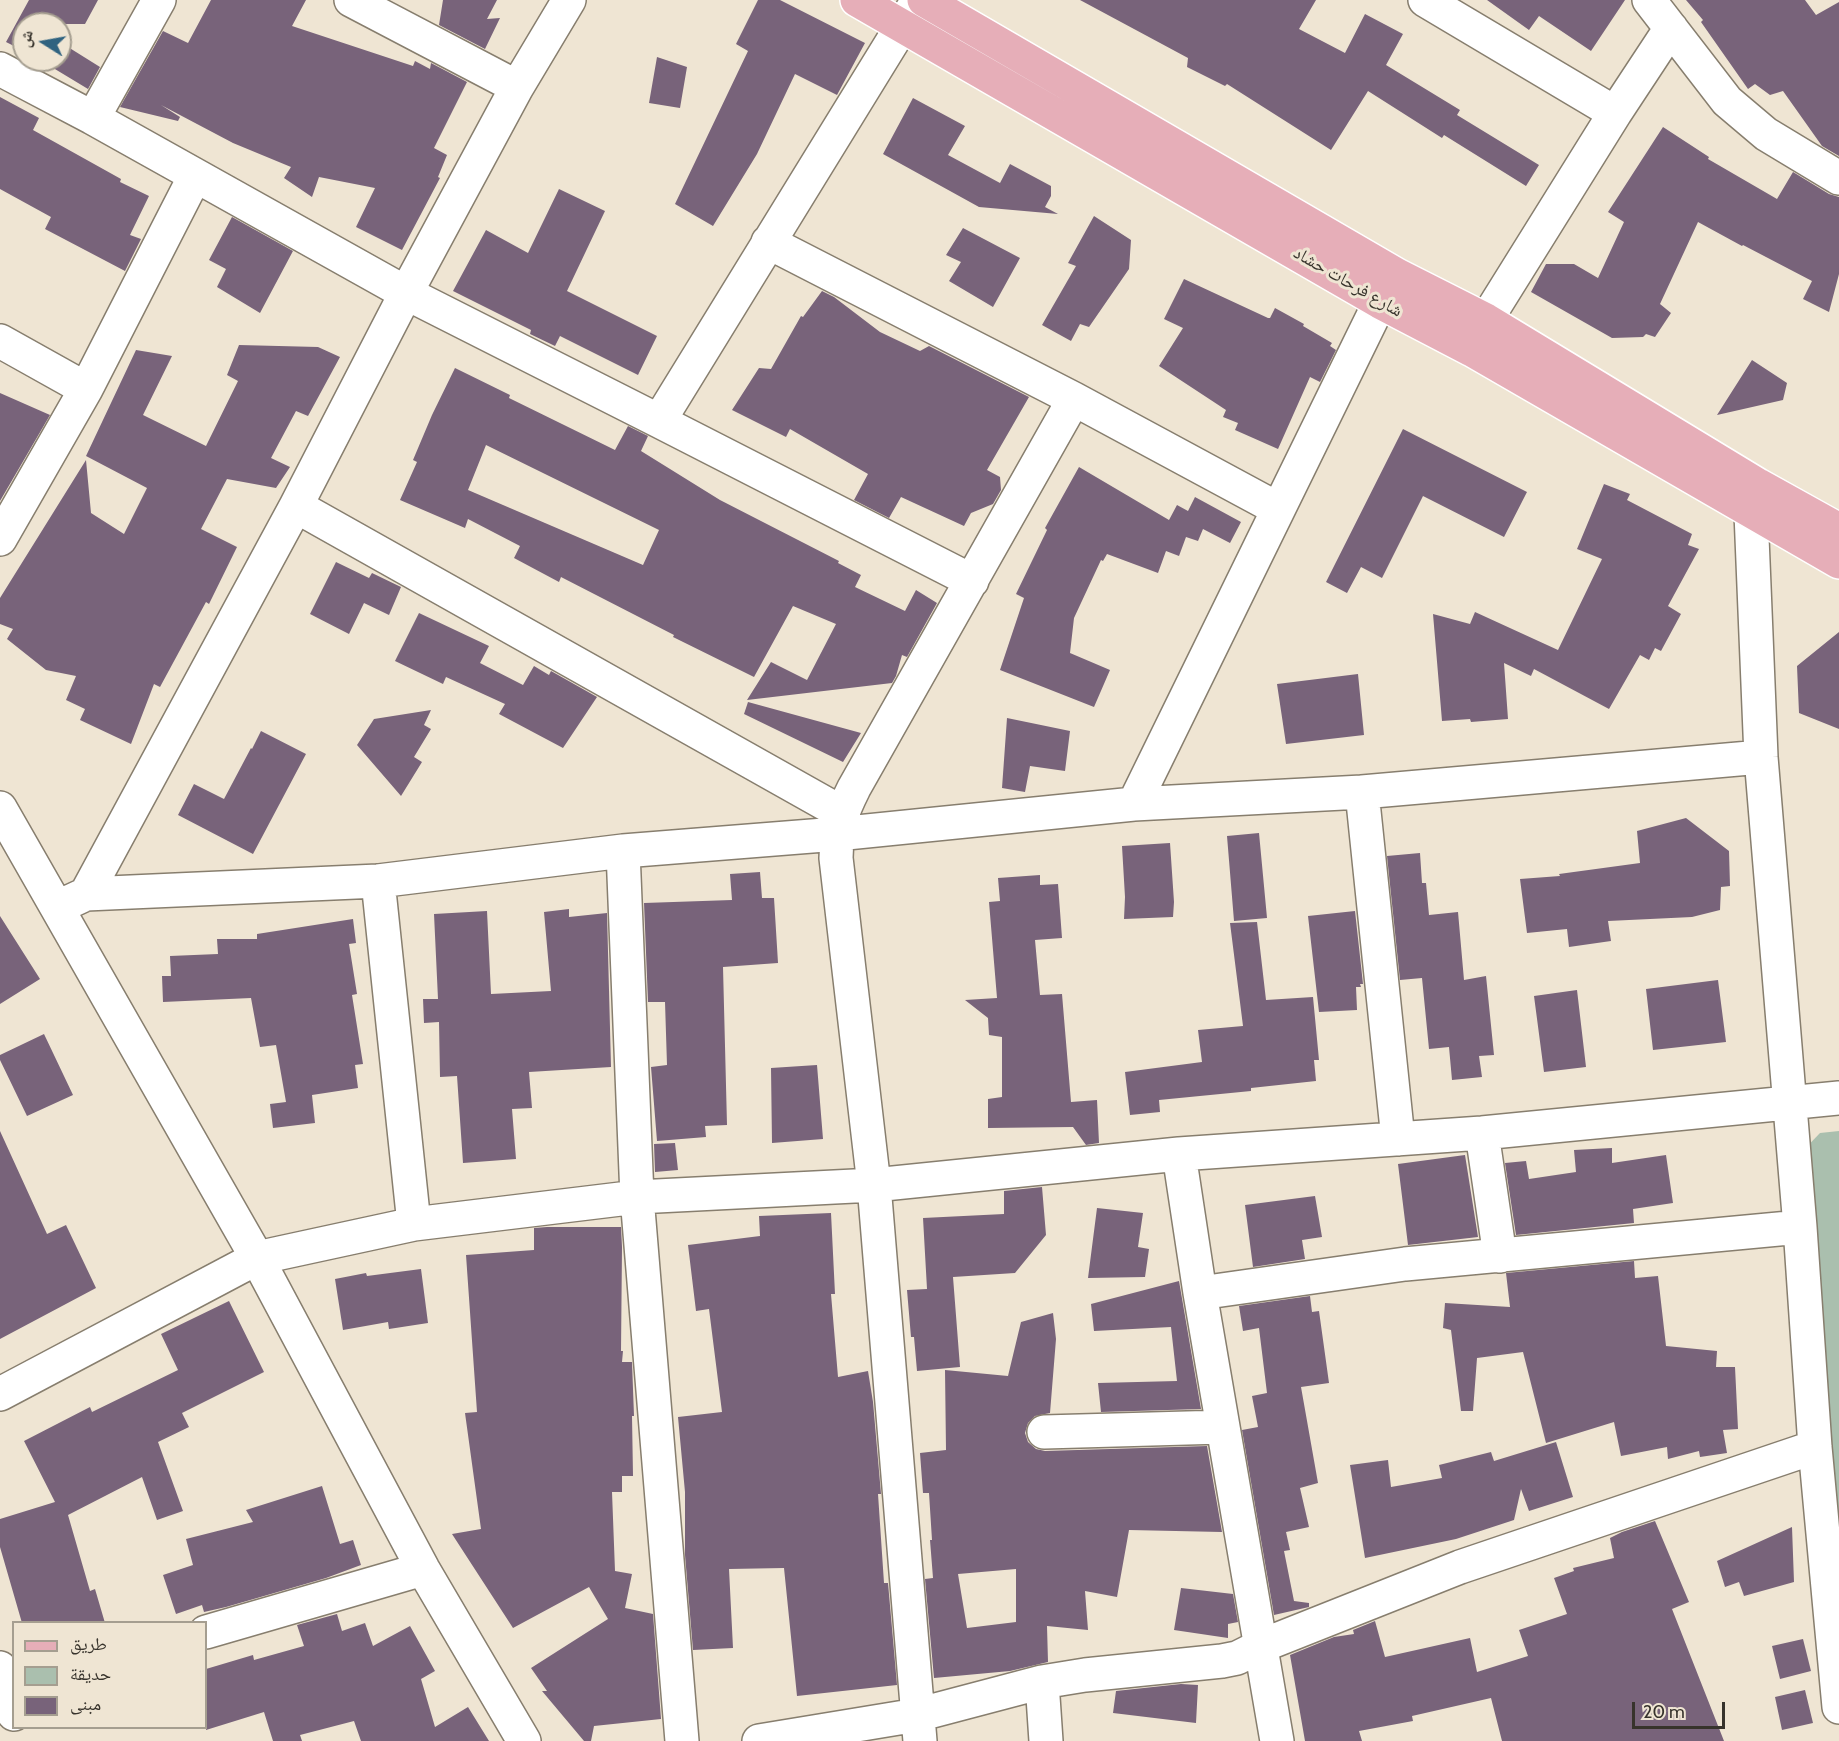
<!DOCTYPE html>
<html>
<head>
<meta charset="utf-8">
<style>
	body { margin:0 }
	#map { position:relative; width:1839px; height:1741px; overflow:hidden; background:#efe5d3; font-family:Cabin,"Noto Naskh Arabic",sans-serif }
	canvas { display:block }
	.legend { position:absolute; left:12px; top:1621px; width:195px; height:108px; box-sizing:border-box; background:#efe5d3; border:2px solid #a59e90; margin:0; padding:8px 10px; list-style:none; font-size:18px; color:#37332c }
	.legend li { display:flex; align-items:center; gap:12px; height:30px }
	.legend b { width:30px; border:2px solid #a59e90 }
	.north { position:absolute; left:12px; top:12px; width:60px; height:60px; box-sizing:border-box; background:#efe5d3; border:2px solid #a59e90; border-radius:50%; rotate:281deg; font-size:16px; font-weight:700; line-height:24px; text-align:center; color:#37332c }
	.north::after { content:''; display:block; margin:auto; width:21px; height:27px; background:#306380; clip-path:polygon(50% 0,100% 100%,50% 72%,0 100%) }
	.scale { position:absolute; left:1632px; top:1702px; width:93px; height:27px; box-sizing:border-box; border:3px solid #37332c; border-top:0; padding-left:8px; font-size:18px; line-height:21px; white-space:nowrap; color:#37332c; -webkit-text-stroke:4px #efe5d3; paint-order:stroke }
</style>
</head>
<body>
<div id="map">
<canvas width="1839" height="1741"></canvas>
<ul class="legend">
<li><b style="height:8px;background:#e6aeb8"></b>طريق</li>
<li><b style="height:16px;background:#aabfae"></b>حديقة</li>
<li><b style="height:16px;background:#78637a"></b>مبنى</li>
</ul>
<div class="north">ش</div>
<div class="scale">20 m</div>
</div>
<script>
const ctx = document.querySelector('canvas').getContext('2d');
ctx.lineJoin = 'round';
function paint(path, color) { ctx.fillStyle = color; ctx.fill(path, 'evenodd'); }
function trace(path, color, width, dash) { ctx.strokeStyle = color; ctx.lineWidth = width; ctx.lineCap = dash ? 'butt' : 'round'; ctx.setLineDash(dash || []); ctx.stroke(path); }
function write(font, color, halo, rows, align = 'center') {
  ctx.font = font + ' Cabin,"Noto Naskh Arabic",sans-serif'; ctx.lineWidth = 6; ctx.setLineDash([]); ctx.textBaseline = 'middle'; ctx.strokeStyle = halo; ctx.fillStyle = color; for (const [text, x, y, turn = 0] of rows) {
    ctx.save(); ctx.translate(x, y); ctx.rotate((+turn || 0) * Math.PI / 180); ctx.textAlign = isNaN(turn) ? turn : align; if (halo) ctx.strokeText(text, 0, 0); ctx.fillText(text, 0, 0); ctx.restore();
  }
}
paint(new Path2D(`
	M 1839,1131 L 1839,1603 L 1796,1158 L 1820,1133 Z`), '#aabfae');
paint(new Path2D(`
	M 29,0 L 98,0 L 85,24 L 24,24 L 24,51 L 6,42 Z
	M 211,0 L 306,0 L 292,26 L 413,66 L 415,61 L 430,69 L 431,63 L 467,82 L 434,148 L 447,155 L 438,177 L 440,178 L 402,250 L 356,227 L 375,188 L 319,177 L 312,197 L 284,178 L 291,167 L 233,143 L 161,105 L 180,117 L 178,121 L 120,107 L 163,31 L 188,43 Z
	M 443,0 L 497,0 L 487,19 L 500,18 L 485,49 L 439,25 Z
	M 758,0 L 780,0 L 865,43 L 837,95 L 795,74 L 757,154 L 713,226 L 675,204 L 748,51 L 736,44 Z
	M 1080,0 L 1316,0 L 1299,29 L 1345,53 L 1365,14 L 1403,34 L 1386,65 L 1460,110 L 1457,115 L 1539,165 L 1526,186 L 1444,135 L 1442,138 L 1368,91 L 1331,150 L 1227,84 L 1225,86 L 1187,67 L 1188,58 Z
	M 1487,0 L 1625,0 L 1591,51 L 1539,16 L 1529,30 Z
	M 1686,0 L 1805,0 L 1816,15 L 1839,2 L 1839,156 L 1822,146 L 1783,91 L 1770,95 L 1755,84 L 1748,89 L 1701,22 L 1703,20 Z
	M 60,42 L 100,67 L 88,89 L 40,60 L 60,60 Z
	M 657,57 L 687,67 L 680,108 L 649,103 Z
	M 0,97 L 39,118 L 33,130 L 121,179 L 120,182 L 149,196 L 130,235 L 141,239 L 125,271 L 45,229 L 51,217 L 0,189 Z
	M 913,98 L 965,126 L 948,155 L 1000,183 L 1010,164 L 1051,186 L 1051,196 L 1045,207 L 1058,214 L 979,207 L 883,154 Z
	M 1663,127 L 1709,157 L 1708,159 L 1777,199 L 1793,172 L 1829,194 L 1839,197 L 1839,274 L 1829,312 L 1803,299 L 1812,281 L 1743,245 L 1742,246 L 1698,222 L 1660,304 L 1671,313 L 1655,337 L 1646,334 L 1643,337 L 1612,338 L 1531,292 L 1546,264 L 1574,264 L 1598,278 L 1624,222 L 1608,212 Z
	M 559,189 L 605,211 L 567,291 L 657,336 L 638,375 L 560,336 L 555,346 L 530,334 L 531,330 L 453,291 L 486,230 L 528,253 Z
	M 1094,216 L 1131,240 L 1129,269 L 1089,327 L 1080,324 L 1071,341 L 1042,325 L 1076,266 L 1068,263 Z
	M 232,217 L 293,251 L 260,313 L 217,287 L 226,269 L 209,260 Z
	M 963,228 L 1020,258 L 993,307 L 949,281 L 961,262 L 946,255 Z
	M 1184,279 L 1268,318 L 1270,318 L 1275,308 L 1304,324 L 1303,326 L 1332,343 L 1330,346 L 1336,350 L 1320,382 L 1310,377 L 1278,449 L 1235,430 L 1238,423 L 1223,417 L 1226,410 L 1159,366 L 1183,328 L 1164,319 Z
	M 822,291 L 834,297 L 880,332 L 920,351 L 929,346 L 1029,397 L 987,470 L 1000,477 L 1001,490 L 993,504 L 971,513 L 964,526 L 901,497 L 889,518 L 854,500 L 868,474 L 790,429 L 786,437 L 732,410 L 759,368 L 771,369 L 801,316 L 803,317 Z
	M 239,345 L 318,347 L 340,357 L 308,416 L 296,411 L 271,458 L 290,467 L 276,488 L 227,479 L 201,529 L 237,547 L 209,604 L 206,602 L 160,687 L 154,684 L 131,744 L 80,720 L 85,709 L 66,700 L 76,676 L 46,670 L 7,639 L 13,629 L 0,624 L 0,598 L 86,460 L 91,513 L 124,534 L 147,488 L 86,456 L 136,350 L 172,356 L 143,415 L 206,446 L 238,381 L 227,375 Z
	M 1752,360 L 1787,383 L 1783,400 L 1717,415 Z
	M 455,368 L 510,395 L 509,398 L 615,450 L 628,426 L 648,436 L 641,451 L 720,500 L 839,561 L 838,563 L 861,575 L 855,587 L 905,611 L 916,590 L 937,603 L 907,657 L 902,655 L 896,676 L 892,683 L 747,700 L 771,662 L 807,680 L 836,624 L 793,606 L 754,677 L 673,637 L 674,635 L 561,577 L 559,582 L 514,558 L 520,546 L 468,519 L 465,528 L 400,500 L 417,462 L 413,460 L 432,415 ZM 486,445 L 659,530 L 643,565 L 468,490 Z
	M 0,393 L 50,415 L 0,501 Z
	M 1403,429 L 1527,492 L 1504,537 L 1423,496 L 1382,578 L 1361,567 L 1347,593 L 1326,582 Z
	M 1079,467 L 1169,520 L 1177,505 L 1188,511 L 1195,497 L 1241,522 L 1230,543 L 1203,529 L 1198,541 L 1186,537 L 1179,556 L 1166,551 L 1158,573 L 1107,554 L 1103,561 L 1101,560 L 1074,618 L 1070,653 L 1110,670 L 1094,707 L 1000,670 L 1024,598 L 1016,594 L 1047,530 L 1045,528 Z
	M 1604,484 L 1630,494 L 1627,500 L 1692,534 L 1688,545 L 1699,549 L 1668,606 L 1681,614 L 1661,651 L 1655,648 L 1649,660 L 1640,655 L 1609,709 L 1534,669 L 1531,676 L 1504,663 L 1508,719 L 1471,722 L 1470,719 L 1442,721 L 1433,614 L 1470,624 L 1475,612 L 1558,650 L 1602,559 L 1577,549 Z
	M 336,562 L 369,578 L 372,573 L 401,587 L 389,615 L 364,603 L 349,634 L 310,614 Z
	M 419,613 L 489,646 L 480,663 L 523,685 L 534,666 L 549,675 L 551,671 L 597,697 L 563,748 L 499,714 L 505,704 L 446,677 L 443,684 L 395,661 Z
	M 1839,632 L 1839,729 L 1799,713 L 1797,666 Z
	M 1358,674 L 1364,735 L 1286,744 L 1277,684 Z
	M 748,702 L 861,733 L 843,762 L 744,714 Z
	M 431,710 L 424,725 L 431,729 L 414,757 L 422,762 L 401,796 L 357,745 L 374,719 Z
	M 1007,718 L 1070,731 L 1065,771 L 1030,766 L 1025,792 L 1002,788 Z
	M 261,731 L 306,754 L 253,854 L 178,815 L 194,784 L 224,799 L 251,748 L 252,749 Z
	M 1686,818 L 1729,851 L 1730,886 L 1721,887 L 1720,910 L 1692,917 L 1608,921 L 1611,941 L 1569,947 L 1567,929 L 1527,933 L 1520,879 L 1560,876 L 1559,874 L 1640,863 L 1637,831 Z
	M 1259,833 L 1267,918 L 1234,921 L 1227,836 Z
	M 1170,843 L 1174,902 L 1173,917 L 1124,919 L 1125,897 L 1122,846 Z
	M 1420,853 L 1422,883 L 1426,883 L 1429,915 L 1458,912 L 1464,980 L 1486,976 L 1494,1055 L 1479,1056 L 1482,1077 L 1452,1080 L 1449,1047 L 1429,1049 L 1422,978 L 1400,980 L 1387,856 Z
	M 760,872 L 762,898 L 774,898 L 778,963 L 723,967 L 727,1125 L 705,1126 L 706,1137 L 657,1141 L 651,1067 L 667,1065 L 665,1002 L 648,1002 L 644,903 L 732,900 L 730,874 Z
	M 1040,875 L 1040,885 L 1058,884 L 1062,938 L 1035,940 L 1040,995 L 1062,994 L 1071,1102 L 1097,1100 L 1099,1143 L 1086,1145 L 1073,1127 L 988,1128 L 988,1099 L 1002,1097 L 1002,1037 L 989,1035 L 988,1018 L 965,1000 L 997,998 L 989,902 L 1000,901 L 998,878 Z
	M 569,909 L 569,917 L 607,913 L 611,1067 L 529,1072 L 532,1108 L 512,1109 L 516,1159 L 463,1163 L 457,1076 L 440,1077 L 439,1022 L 424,1023 L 423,999 L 438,999 L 434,914 L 487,911 L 491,994 L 551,991 L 544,912 Z
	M 1355,911 L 1363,984 L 1360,984 L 1361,987 L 1356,987 L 1357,1010 L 1319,1012 L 1308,916 Z
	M 0,916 L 40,979 L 0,1004 Z
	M 353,919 L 356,943 L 349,944 L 357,994 L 352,995 L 363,1064 L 355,1065 L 358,1088 L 312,1095 L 315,1123 L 273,1128 L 270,1104 L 286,1102 L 276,1045 L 260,1047 L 251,998 L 163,1002 L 162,976 L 171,976 L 170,956 L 218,954 L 217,939 L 257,939 L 257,934 Z
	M 1257,922 L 1266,1000 L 1313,997 L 1319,1060 L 1314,1060 L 1316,1081 L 1251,1088 L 1251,1091 L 1159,1100 L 1160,1112 L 1130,1115 L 1125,1072 L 1202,1062 L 1198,1030 L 1243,1026 L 1230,923 Z
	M 1718,980 L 1726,1042 L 1653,1050 L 1646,989 Z
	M 1577,990 L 1586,1067 L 1544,1072 L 1534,996 Z
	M 44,1034 L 73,1095 L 27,1116 L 0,1060 L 0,1055 Z
	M 817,1065 L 823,1139 L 772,1143 L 771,1068 Z
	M 0,1131 L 47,1234 L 66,1225 L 96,1288 L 0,1339 Z
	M 675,1143 L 678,1170 L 655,1172 L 654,1144 Z
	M 1612,1148 L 1612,1163 L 1666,1155 L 1673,1203 L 1633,1209 L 1634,1223 L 1516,1235 L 1505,1163 L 1526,1161 L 1529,1179 L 1576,1172 L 1574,1150 Z
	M 1465,1155 L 1478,1237 L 1408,1245 L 1398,1164 Z
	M 1042,1187 L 1046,1235 L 1015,1273 L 953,1277 L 960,1367 L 917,1371 L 914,1337 L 911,1337 L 907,1290 L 927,1289 L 923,1218 L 1004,1214 L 1004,1191 Z
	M 1315,1196 L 1322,1237 L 1302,1240 L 1305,1259 L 1253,1267 L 1245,1205 Z
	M 1097,1208 L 1143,1213 L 1138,1247 L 1149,1249 L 1145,1277 L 1088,1278 Z
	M 831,1213 L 835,1294 L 831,1294 L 838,1377 L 868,1371 L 873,1402 L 881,1494 L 878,1494 L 884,1583 L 888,1583 L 897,1685 L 797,1696 L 784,1568 L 729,1569 L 733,1648 L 693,1650 L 685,1555 L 685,1492 L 678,1417 L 722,1412 L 709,1309 L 696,1311 L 688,1245 L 760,1236 L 759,1216 Z
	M 547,1227 L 621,1227 L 622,1247 L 621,1351 L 623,1351 L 622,1362 L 632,1362 L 634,1416 L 632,1416 L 633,1476 L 622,1476 L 622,1492 L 612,1492 L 615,1571 L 632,1574 L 625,1608 L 653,1614 L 661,1719 L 594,1726 L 591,1741 L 584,1741 L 542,1691 L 547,1691 L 531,1668 L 608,1619 L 589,1587 L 513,1628 L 452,1534 L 481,1529 L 465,1413 L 477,1412 L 466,1255 L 534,1250 L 534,1228 Z
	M 1634,1261 L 1635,1278 L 1658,1276 L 1666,1346 L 1717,1351 L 1716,1367 L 1735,1367 L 1738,1429 L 1723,1430 L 1727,1453 L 1700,1457 L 1699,1451 L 1668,1459 L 1667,1447 L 1621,1456 L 1614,1422 L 1546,1443 L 1523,1352 L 1477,1358 L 1473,1411 L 1461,1411 L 1451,1330 L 1443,1328 L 1445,1303 L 1510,1307 L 1506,1273 Z
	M 421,1269 L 428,1323 L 389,1329 L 388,1322 L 343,1330 L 335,1279 L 366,1273 L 367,1276 Z
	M 1179,1281 L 1201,1409 L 1101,1412 L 1098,1383 L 1177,1381 L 1171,1327 L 1094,1331 L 1091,1304 Z
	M 1310,1296 L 1312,1312 L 1319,1311 L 1329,1383 L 1301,1387 L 1318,1483 L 1300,1488 L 1309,1527 L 1286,1532 L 1290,1550 L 1284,1551 L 1294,1601 L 1309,1603 L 1309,1607 L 1274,1615 L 1242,1430 L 1258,1427 L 1252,1396 L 1267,1393 L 1259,1328 L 1243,1331 L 1239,1306 Z
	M 229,1301 L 264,1372 L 182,1413 L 189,1427 L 158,1442 L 183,1511 L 157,1520 L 142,1477 L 68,1515 L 90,1591 L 95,1589 L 105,1623 L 22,1623 L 0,1547 L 0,1519 L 55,1502 L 24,1441 L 90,1407 L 92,1412 L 178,1370 L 161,1334 Z
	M 1053,1313 L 1056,1339 L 1050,1413 L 1035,1416 L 1028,1423 L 1025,1433 L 1028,1442 L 1036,1449 L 1045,1451 L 1207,1446 L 1222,1532 L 1129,1530 L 1117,1597 L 1085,1591 L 1088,1630 L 1047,1626 L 1048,1662 L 1010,1671 L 934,1678 L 925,1579 L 933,1578 L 930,1540 L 932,1540 L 929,1493 L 923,1493 L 920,1453 L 946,1450 L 945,1370 L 1008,1376 L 1021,1322 ZM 1016,1569 L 1016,1622 L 967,1628 L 958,1574 Z
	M 1556,1442 L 1573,1497 L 1529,1511 L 1521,1489 L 1514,1520 L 1456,1539 L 1365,1558 L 1350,1465 L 1388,1460 L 1391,1487 L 1442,1478 L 1439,1465 L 1491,1452 L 1494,1461 Z
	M 322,1486 L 340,1544 L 353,1540 L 361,1565 L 326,1578 L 226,1607 L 204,1612 L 202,1605 L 176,1614 L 163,1575 L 193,1565 L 186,1539 L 253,1522 L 246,1510 Z
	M 1655,1521 L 1689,1602 L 1672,1609 L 1724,1741 L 1502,1741 L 1491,1698 L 1412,1716 L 1413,1721 L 1359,1731 L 1362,1741 L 1305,1741 L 1290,1655 L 1334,1637 L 1354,1634 L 1353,1630 L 1375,1621 L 1385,1657 L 1470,1638 L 1477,1672 L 1528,1656 L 1519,1630 L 1567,1614 L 1554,1578 L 1574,1571 L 1573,1568 L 1614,1558 L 1610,1538 L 1622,1532 Z
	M 1792,1527 L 1794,1582 L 1744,1596 L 1739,1582 L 1725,1587 L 1717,1561 Z
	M 1181,1588 L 1233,1594 L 1238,1622 L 1228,1624 L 1228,1638 L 1174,1630 Z
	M 337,1614 L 342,1631 L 365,1623 L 373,1646 L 410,1626 L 435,1671 L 421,1679 L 435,1727 L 468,1707 L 489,1741 L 361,1741 L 354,1721 L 300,1735 L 302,1741 L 273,1741 L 264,1712 L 206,1730 L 206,1669 L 253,1655 L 254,1660 L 304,1646 L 297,1625 Z
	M 1803,1639 L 1811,1671 L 1780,1679 L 1772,1646 Z
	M 1181,1684 L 1198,1685 L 1196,1723 L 1113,1713 L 1116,1691 Z
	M 1805,1690 L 1813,1723 L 1782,1730 L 1775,1697 Z`), '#78637a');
const minor = new Path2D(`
	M 351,0 L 517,87
	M 1425,0 L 1615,113
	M 1649,0 L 1727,101 L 1766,134 L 1839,178
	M 0,69 L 93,118 L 406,293 L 659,421 L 972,581
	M 93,118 L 159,0
	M 768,242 L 1074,399 L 1278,509
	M 0,341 L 86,389
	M 1474,345 L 1486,320 L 1615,113 L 1671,28
	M 659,421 L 918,0
	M 1758,486 L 1751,513 L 1761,757 L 1800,1227 L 1815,1447 L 1839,1707
	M 296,506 L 842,813
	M 0,539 L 86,389 L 195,176
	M 1362,792 L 1398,1139
	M 1134,804 L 1380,302 L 1394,279
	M 0,808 L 257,1258 L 423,1569 L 524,1741
	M 623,851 L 637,1197 L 682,1741
	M 378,881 L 414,1224
	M 86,894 L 296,506 L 406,293 L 517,87 L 569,0
	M 58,907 L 86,894 L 378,881 L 623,851 L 837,834 L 1134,804 L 1362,792 L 1761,757
	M 1482,1133 L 1500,1256
	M 1179,1154 L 1200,1293 L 1277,1741
	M 1200,1293 L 1405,1264 L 1800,1227
	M 0,1394 L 257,1258 L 414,1224 L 637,1197 L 874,1185 L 1179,1154 L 1482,1133 L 1839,1098
	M 1044,1432 L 1223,1427
	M 206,1632 L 423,1569
	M 0,1668 L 14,1714
	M 1042,1682 L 1046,1741
	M 759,1741 L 917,1715 L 1042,1682 L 1085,1675 L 1222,1661 L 1237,1658 L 1261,1646 L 1460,1567 L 1815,1447
	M 920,1741 L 874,1185 L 836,858 C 837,826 840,816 854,788 L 1074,399`);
const major = new Path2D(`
	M 857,0 L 1380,302 L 1472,350 L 1839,562
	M 924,0 L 1397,275 L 1486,320 L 1758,485 L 1839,530`);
trace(minor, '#877e6e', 36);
trace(major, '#fff', 36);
trace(minor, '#fff', 33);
trace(major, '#e6aeb8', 33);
write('18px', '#37332c', '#efe5d3', [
	["شارع فرحات حشاد",1348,282,30]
]);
</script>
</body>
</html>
